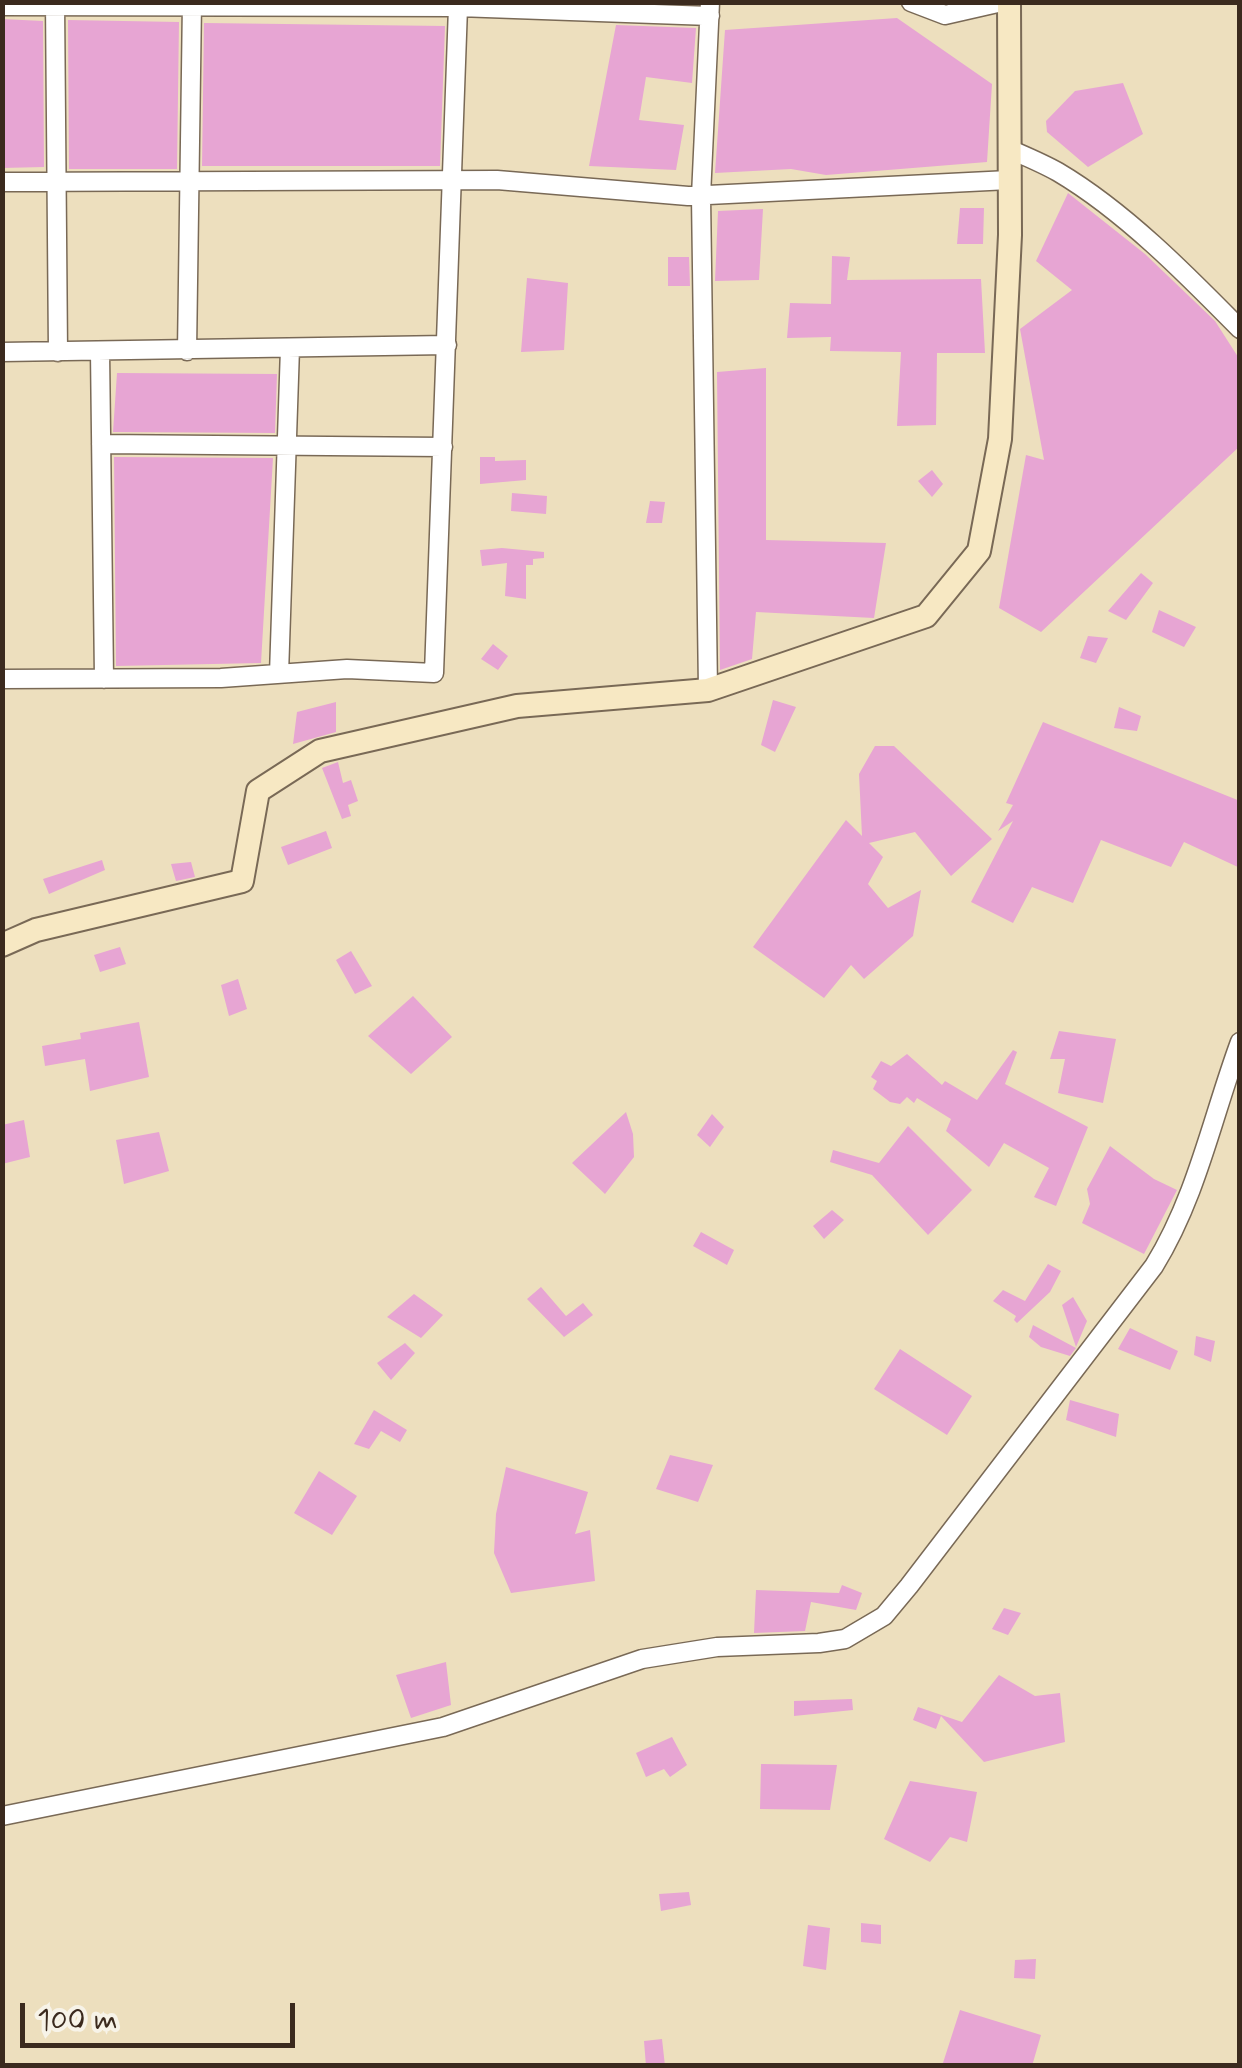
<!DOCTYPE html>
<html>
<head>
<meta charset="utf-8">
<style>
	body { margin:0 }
	#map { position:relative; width:1242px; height:2068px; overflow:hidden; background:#eddfbe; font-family:Mynerve,sans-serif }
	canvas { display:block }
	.frame { position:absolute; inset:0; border:5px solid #3b2a1e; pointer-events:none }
	.scale { position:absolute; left:20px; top:2003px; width:275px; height:45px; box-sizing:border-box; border:5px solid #3b2a1e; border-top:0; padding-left:12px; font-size:30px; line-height:35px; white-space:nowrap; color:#3b2a1e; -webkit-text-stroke:8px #f7f3e8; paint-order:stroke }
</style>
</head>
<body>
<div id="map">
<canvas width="1242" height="2068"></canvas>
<div class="frame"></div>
<div class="scale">100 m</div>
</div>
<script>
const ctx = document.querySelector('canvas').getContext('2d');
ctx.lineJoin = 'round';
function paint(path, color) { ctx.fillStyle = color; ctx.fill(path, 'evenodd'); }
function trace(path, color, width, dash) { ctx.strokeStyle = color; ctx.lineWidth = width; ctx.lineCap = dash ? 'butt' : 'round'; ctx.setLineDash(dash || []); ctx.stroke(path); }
paint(new Path2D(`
	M 897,18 L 992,84 L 987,162 L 826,175 L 791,169 L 715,173 L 725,30 Z
	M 2,19 L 43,21 L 44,167 L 2,168 Z
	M 68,20 L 179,22 L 177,169 L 69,169 Z
	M 204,23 L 445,26 L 440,166 L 202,166 Z
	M 616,25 L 696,28 L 692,83 L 646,77 L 639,120 L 684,125 L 676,170 L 589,166 Z
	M 1123,83 L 1143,134 L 1088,167 L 1047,132 L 1046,121 L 1075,91 Z
	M 1068,193 L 1145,254 L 1215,321 L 1240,360 L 1240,446 L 1041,632 L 999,608 L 1026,455 L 1044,460 L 1020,329 L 1072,290 L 1036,261 Z
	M 960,208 L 984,208 L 983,244 L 957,244 Z
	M 763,209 L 759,280 L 715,281 L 718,211 Z
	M 832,256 L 850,257 L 847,280 L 981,279 L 985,353 L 937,353 L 936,425 L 897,426 L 901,352 L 830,351 L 831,337 L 787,338 L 790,303 L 831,304 Z
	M 668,257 L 689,257 L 690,286 L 668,286 Z
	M 527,278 L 568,283 L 564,350 L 521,352 Z
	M 766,368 L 766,540 L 886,543 L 874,618 L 756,612 L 752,659 L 720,670 L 717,372 Z
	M 117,373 L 277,374 L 275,433 L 113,432 Z
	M 114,457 L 273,458 L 261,663 L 116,666 Z
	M 480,457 L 495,457 L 495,461 L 526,460 L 526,480 L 480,484 Z
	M 932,470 L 943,484 L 932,497 L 918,481 Z
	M 512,493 L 547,496 L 546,514 L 511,511 Z
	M 650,501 L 665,502 L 662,523 L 646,523 Z
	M 502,548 L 544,552 L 544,558 L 533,559 L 533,565 L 526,565 L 526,599 L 505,596 L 507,563 L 482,566 L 480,550 Z
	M 1141,573 L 1153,583 L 1126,620 L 1108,611 Z
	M 1159,610 L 1196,627 L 1184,647 L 1152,632 Z
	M 1088,636 L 1108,638 L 1096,663 L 1080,658 Z
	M 493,644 L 508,656 L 498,670 L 481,659 Z
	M 773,700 L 796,707 L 775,752 L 761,745 Z
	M 336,702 L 336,732 L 293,744 L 297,712 Z
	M 1119,707 L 1141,716 L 1137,731 L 1114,728 Z
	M 1043,722 L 1240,801 L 1240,868 L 1184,842 L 1171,867 L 1101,840 L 1073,903 L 1032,887 L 1013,923 L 971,902 L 1013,821 L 998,831 L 1013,805 L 1006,803 Z
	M 875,746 L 894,746 L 992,839 L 951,876 L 915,832 L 869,843 L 883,857 L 868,884 L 888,908 L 921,890 L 913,936 L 864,979 L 851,965 L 824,998 L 753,947 L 846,820 L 862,836 L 859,774 Z
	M 338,762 L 343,783 L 351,780 L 358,801 L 348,805 L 351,816 L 342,819 L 322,768 Z
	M 326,831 L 332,848 L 288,865 L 281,847 Z
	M 102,860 L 105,870 L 49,894 L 43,879 Z
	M 191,862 L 195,877 L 176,881 L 171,864 Z
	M 120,947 L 126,964 L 100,972 L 94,955 Z
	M 351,951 L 372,986 L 355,994 L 336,960 Z
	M 238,979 L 247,1009 L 229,1016 L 221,985 Z
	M 413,996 L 452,1037 L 411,1074 L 368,1036 Z
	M 139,1022 L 149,1077 L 90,1091 L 85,1059 L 45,1066 L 42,1046 L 81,1039 L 80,1033 Z
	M 1059,1031 L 1116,1039 L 1103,1103 L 1058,1093 L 1065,1059 L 1050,1059 Z
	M 1013,1050 L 1017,1052 L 1005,1084 L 1088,1127 L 1056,1206 L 1034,1197 L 1049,1168 L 1004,1143 L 989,1167 L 946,1131 L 951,1119 L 917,1098 L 914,1103 L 907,1097 L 900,1104 L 890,1102 L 873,1089 L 877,1081 L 871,1077 L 881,1061 L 891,1066 L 907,1054 L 942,1085 L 945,1081 L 977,1100 Z
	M 626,1112 L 633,1134 L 634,1157 L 605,1194 L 572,1163 Z
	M 712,1114 L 724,1127 L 710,1147 L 697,1135 Z
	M 24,1120 L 30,1157 L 2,1164 L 2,1125 Z
	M 908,1126 L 972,1190 L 928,1235 L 872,1175 L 830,1162 L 833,1150 L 879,1163 Z
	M 159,1132 L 169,1171 L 124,1184 L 116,1140 Z
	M 1110,1146 L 1154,1179 L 1177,1190 L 1144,1254 L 1082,1223 L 1090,1204 L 1087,1189 Z
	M 832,1210 L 844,1220 L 824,1239 L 813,1226 Z
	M 701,1232 L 734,1250 L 727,1265 L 693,1246 Z
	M 1048,1264 L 1061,1271 L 1050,1292 L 1017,1323 L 1014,1320 L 1016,1316 L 993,1301 L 1003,1290 L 1025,1301 Z
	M 541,1287 L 566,1316 L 583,1303 L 593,1315 L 564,1337 L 527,1299 Z
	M 414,1294 L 443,1315 L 421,1338 L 387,1317 Z
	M 1073,1297 L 1087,1321 L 1076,1347 L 1062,1305 Z
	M 1033,1325 L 1076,1348 L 1070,1356 L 1041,1347 L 1029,1337 Z
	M 1130,1328 L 1178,1351 L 1170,1370 L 1118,1349 Z
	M 1196,1336 L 1215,1341 L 1211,1362 L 1194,1355 Z
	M 405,1343 L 415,1353 L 391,1380 L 377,1363 Z
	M 900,1349 L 972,1396 L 947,1435 L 874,1389 Z
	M 1070,1400 L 1119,1414 L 1116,1437 L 1066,1420 Z
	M 374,1410 L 407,1430 L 400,1442 L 381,1431 L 369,1449 L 354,1444 Z
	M 670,1455 L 713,1465 L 698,1502 L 656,1489 Z
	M 506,1467 L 588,1492 L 575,1534 L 590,1530 L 595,1581 L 511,1593 L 494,1553 L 496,1514 Z
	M 319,1471 L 357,1496 L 332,1535 L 294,1513 Z
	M 842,1585 L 862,1593 L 856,1610 L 811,1602 L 805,1631 L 754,1633 L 756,1590 L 839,1593 Z
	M 1004,1608 L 1021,1613 L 1008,1635 L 992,1629 Z
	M 446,1662 L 451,1705 L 411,1718 L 396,1675 Z
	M 999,1675 L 1035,1696 L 1060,1693 L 1065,1742 L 984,1762 L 941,1716 L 936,1729 L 913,1720 L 918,1707 L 962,1722 Z
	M 852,1699 L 853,1710 L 794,1716 L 794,1701 Z
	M 672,1737 L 687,1765 L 670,1777 L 664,1769 L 646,1777 L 636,1753 Z
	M 761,1764 L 837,1765 L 830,1810 L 760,1809 Z
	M 910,1781 L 977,1792 L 967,1842 L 950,1837 L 930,1862 L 884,1839 Z
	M 689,1892 L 691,1905 L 661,1911 L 659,1894 Z
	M 861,1923 L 881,1925 L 881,1944 L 861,1942 Z
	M 808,1925 L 830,1928 L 826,1970 L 803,1966 Z
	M 1036,1959 L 1035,1979 L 1014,1978 L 1015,1960 Z
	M 960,2010 L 1041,2035 L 1032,2066 L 942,2066 Z
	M 662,2039 L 665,2066 L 646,2066 L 644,2041 Z`), '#e7a5d3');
const street = new Path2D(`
	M 55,2 L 58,352
	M 911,2 L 945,15 L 1002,2
	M 2,6 L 458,7 L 458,2
	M 1009,149 C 1025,156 1042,163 1058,172 C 1124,211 1186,274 1240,329
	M 2,182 L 497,180 L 688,196 L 1009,180
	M 100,351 L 104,679
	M 187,351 L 192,2
	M 2,352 L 447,345
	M 101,444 L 443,447
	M 279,674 L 290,348
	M 2,679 L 221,678 L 347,669 L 434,673 L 458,7 L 710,16
	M 708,690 L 701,196 L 710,2
	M 2,1816 L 443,1727 L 642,1659 L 717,1647 L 819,1643 L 845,1639 L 884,1616 L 909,1586 L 1154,1266 C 1197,1196 1212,1118 1240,1042`);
const secondary = new Path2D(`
	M 2,945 L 36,930 L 242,881 L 258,791 L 320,751 L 517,706 L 708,690 L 926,616 L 979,551 L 1000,439 L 1010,235 L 1009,2`);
trace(street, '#796956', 21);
trace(secondary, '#796956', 26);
trace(street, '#fff', 18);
trace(secondary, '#f7e8c3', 22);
</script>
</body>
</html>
